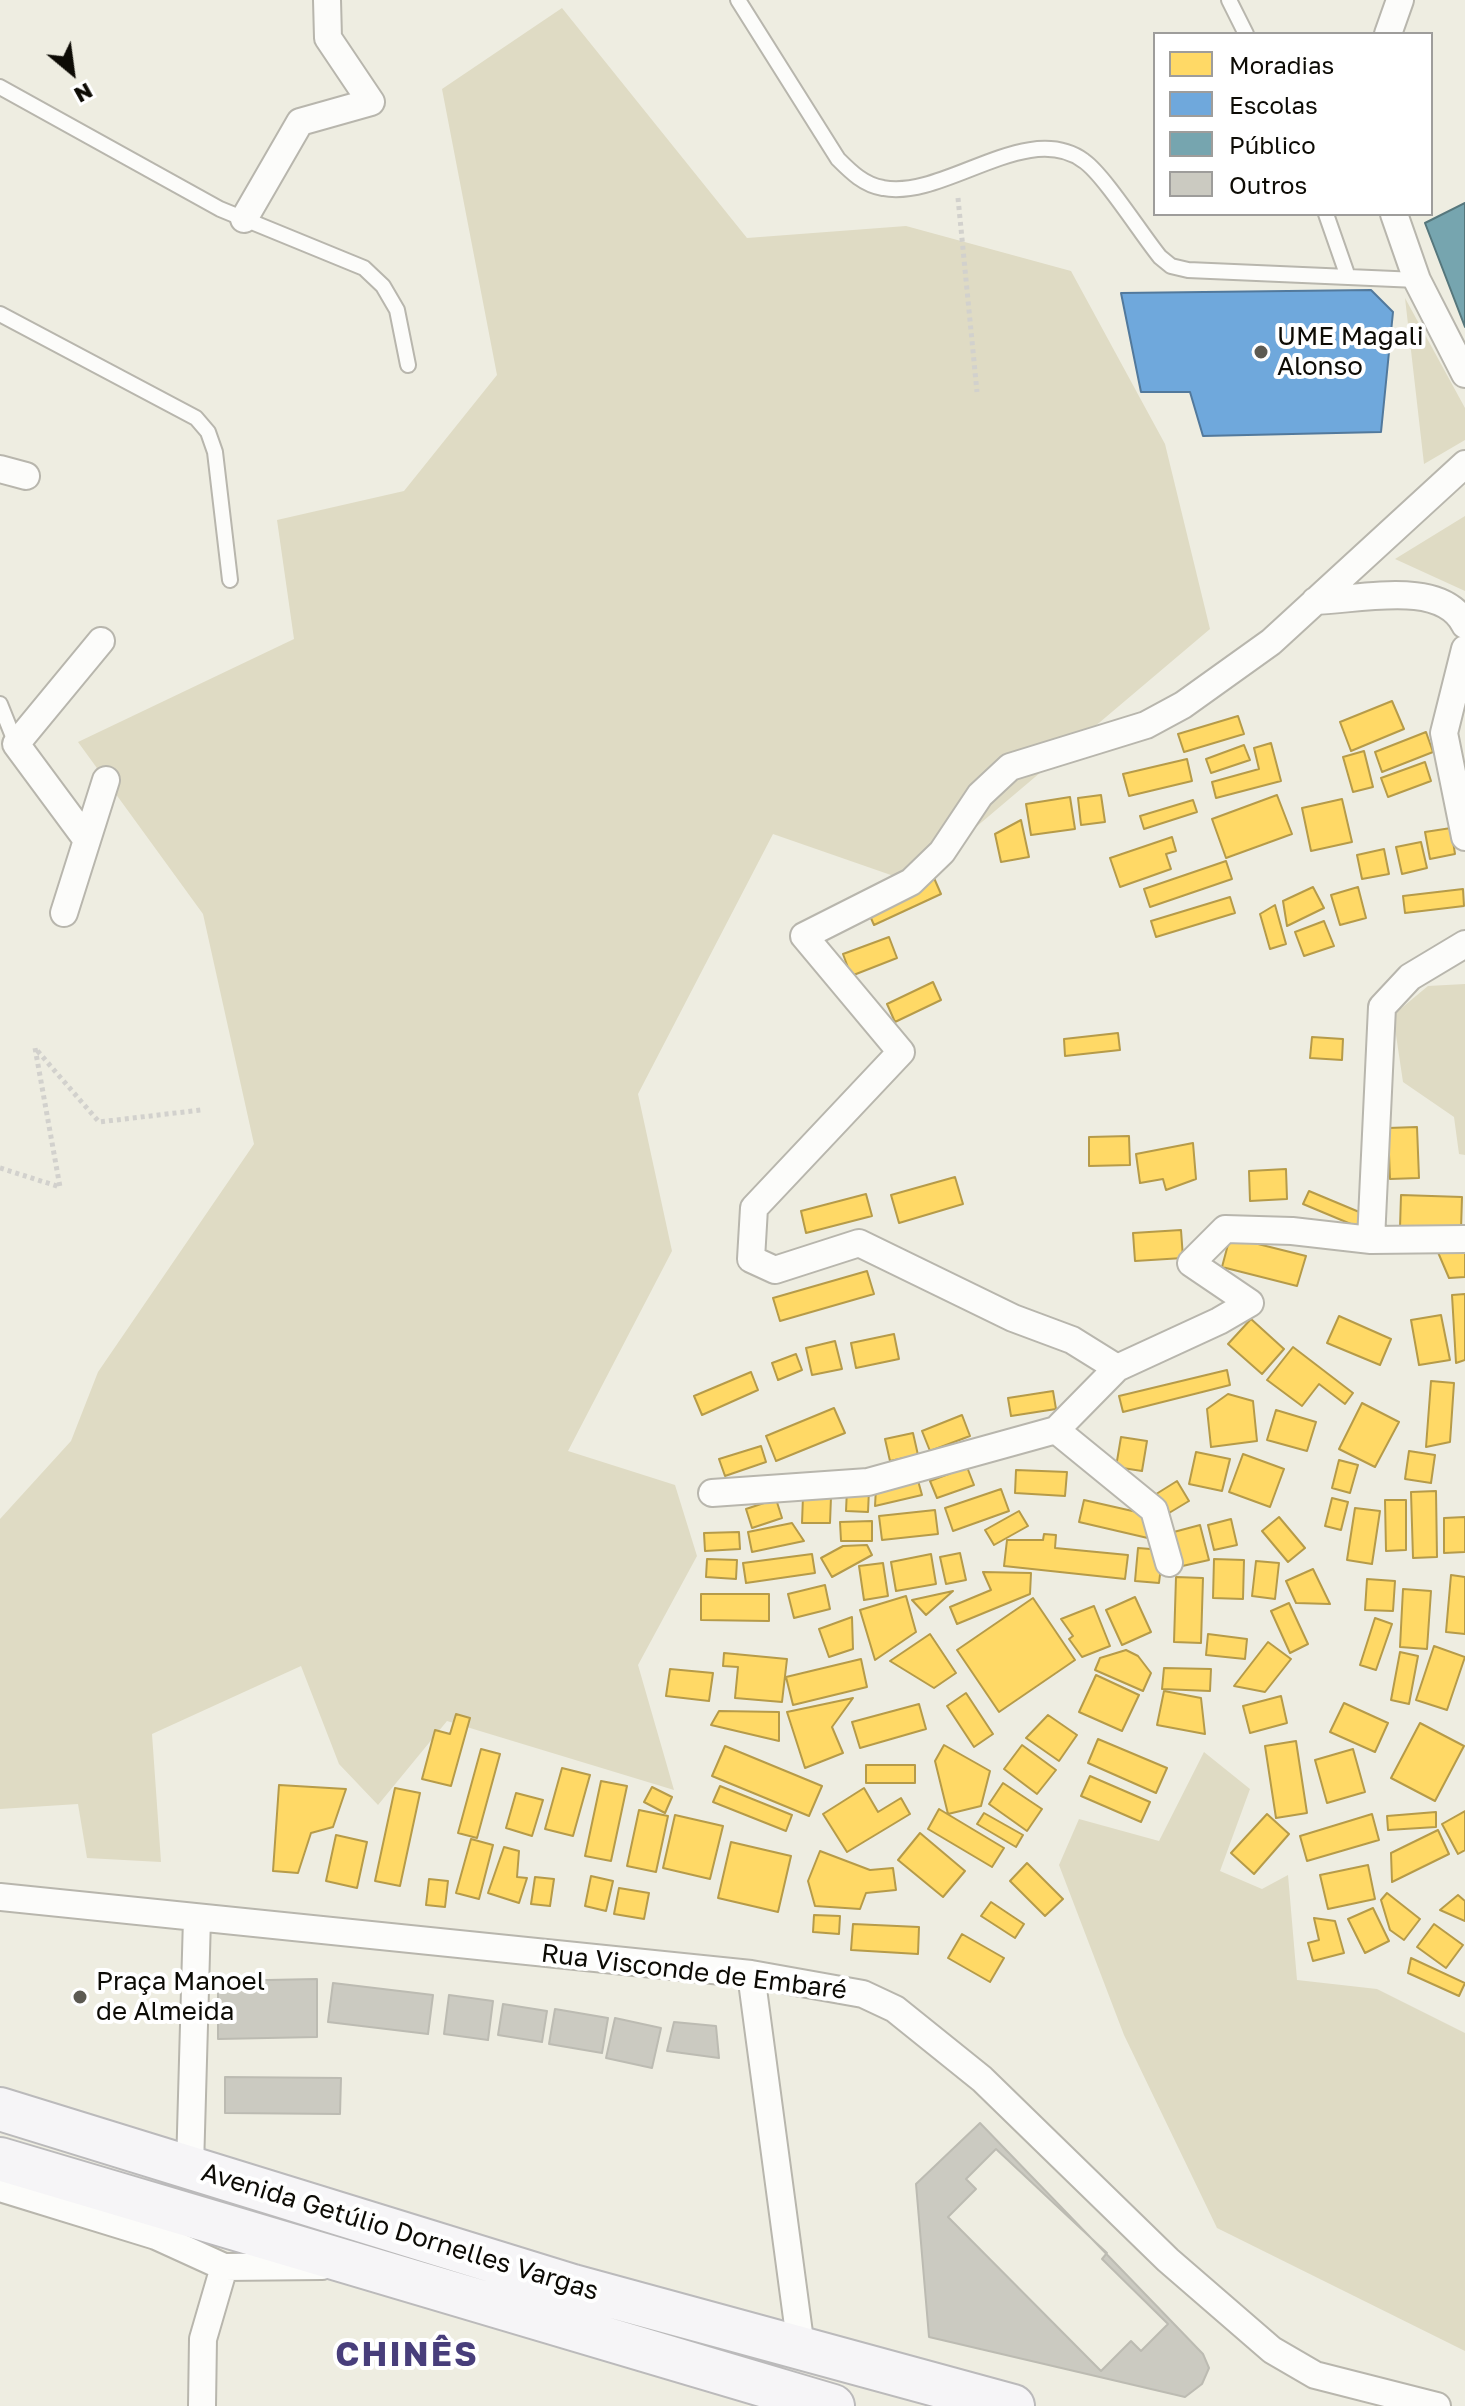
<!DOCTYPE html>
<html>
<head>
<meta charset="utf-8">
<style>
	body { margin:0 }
	#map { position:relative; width:1465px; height:2406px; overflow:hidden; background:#eeede1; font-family:"Golos Text",sans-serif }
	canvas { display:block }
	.legend { position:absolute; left:1153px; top:32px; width:280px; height:184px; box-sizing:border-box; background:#fff; border:2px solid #9e9d9b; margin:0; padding:10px 14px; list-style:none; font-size:24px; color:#0d0b05 }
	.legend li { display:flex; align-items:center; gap:16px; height:40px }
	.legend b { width:40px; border:2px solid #9e9d9b }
	.north { position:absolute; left:32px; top:32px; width:80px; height:80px; -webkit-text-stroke:6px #fff; paint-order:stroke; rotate:151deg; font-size:22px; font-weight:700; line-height:32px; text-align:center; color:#0d0b05 }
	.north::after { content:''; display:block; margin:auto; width:28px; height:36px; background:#0d0b05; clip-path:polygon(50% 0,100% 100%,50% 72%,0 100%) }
</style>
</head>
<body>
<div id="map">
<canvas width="1465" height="2406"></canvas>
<ul class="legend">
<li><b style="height:22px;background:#ffd966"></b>Moradias</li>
<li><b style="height:22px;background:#6fa8dc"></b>Escolas</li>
<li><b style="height:22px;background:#76a5af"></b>Público</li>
<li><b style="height:22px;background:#cbcac1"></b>Outros</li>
</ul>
<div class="north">N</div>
</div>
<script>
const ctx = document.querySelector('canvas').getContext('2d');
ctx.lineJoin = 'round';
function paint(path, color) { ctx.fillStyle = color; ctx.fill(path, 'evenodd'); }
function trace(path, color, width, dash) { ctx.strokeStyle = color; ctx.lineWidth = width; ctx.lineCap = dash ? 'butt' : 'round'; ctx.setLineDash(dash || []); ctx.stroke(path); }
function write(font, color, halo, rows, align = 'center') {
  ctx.font = font + ' "Golos Text",sans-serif'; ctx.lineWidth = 8; ctx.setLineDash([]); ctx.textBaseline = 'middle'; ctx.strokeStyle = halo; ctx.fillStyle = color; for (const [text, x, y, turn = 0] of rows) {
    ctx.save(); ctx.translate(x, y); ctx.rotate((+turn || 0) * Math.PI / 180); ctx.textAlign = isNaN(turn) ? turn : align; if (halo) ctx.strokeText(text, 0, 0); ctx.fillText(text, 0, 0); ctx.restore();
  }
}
paint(new Path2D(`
	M 562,8 L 747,238 L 906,226 L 1071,271 L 1165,444 L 1210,629 L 911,882 L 773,834 L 638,1094 L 672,1251 L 568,1451 L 675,1485 L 697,1556 L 638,1665 L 674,1790 L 447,1721 L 378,1805 L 339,1764 L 301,1666 L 152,1734 L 161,1862 L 87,1858 L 78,1804 L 0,1809 L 0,1519 L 71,1441 L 98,1372 L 254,1144 L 203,914 L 78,742 L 294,639 L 277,520 L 404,491 L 497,375 L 442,89 Z
	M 1405,298 L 1465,408 L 1465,440 L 1424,464 Z
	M 1465,516 L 1465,591 L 1395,559 Z
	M 1465,984 L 1465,1155 L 1459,1154 L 1454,1117 L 1403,1082 L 1393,1015 L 1428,986 Z
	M 1204,1752 L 1250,1789 L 1220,1871 L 1262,1889 L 1288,1875 L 1297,1980 L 1377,1989 L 1465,2033 L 1465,2351 L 1217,2228 L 1124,2035 L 1059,1865 L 1079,1819 L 1159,1841 Z`), '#dfdbc4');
const homes = new Path2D(`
	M 1392,701 L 1404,729 L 1351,751 L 1340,722 Z
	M 1238,716 L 1244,734 L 1184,752 L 1178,734 Z
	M 1426,732 L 1433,752 L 1382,772 L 1375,752 Z
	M 1271,743 L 1281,781 L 1216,798 L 1212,782 L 1259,769 L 1254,748 Z
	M 1244,745 L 1250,760 L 1211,773 L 1206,759 Z
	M 1364,751 L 1373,787 L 1353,792 L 1343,757 Z
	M 1187,759 L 1192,781 L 1129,796 L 1123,774 Z
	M 1425,762 L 1431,781 L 1388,797 L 1381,778 Z
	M 1101,795 L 1105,822 L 1081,825 L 1078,798 Z
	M 1277,795 L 1292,834 L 1226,858 L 1212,819 Z
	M 1070,797 L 1075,829 L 1031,835 L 1026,804 Z
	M 1342,799 L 1352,842 L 1311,851 L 1302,808 Z
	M 1193,800 L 1197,812 L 1144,829 L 1140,816 Z
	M 1021,820 L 1029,857 L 1001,862 L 995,834 Z
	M 1451,828 L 1455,854 L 1430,859 L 1425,832 Z
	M 1172,837 L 1176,851 L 1166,854 L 1171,869 L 1120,887 L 1110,858 Z
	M 1421,842 L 1427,868 L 1402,874 L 1396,847 Z
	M 1384,849 L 1389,874 L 1362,879 L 1357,855 Z
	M 1226,861 L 1232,879 L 1150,907 L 1144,889 Z
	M 934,878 L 941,894 L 874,925 L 867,909 Z
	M 1313,887 L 1324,908 L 1287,926 L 1283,901 Z
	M 1358,887 L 1366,918 L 1340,925 L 1331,895 Z
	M 1463,889 L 1464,906 L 1405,913 L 1403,896 Z
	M 1230,897 L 1235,913 L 1156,937 L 1151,921 Z
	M 1275,905 L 1286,944 L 1270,949 L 1260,914 Z
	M 1324,921 L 1334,946 L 1304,956 L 1295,932 Z
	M 889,937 L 897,958 L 851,976 L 843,954 Z
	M 933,982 L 941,1000 L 895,1022 L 887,1004 Z
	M 1118,1033 L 1120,1050 L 1065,1056 L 1064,1039 Z
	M 1312,1037 L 1343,1039 L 1342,1060 L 1310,1058 Z
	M 1417,1127 L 1419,1178 L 1390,1179 L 1388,1128 Z
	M 1129,1136 L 1130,1165 L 1089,1166 L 1089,1137 Z
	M 1193,1143 L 1196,1179 L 1166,1190 L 1163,1179 L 1140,1183 L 1136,1154 Z
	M 1286,1169 L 1287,1199 L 1250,1201 L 1249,1171 Z
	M 955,1177 L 963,1204 L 899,1223 L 891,1195 Z
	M 1309,1191 L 1364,1214 L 1358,1227 L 1303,1204 Z
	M 866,1194 L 872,1216 L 806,1233 L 801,1211 Z
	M 1401,1195 L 1462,1197 L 1461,1230 L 1400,1228 Z
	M 1181,1230 L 1183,1258 L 1135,1261 L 1133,1233 Z
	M 1230,1237 L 1306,1256 L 1297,1286 L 1222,1267 Z
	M 1465,1248 L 1465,1277 L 1449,1278 L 1437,1250 Z
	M 867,1271 L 874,1294 L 780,1321 L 773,1298 Z
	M 1465,1294 L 1465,1360 L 1456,1363 L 1452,1295 Z
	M 1441,1315 L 1450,1360 L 1419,1365 L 1411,1320 Z
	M 1339,1316 L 1391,1339 L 1380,1365 L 1327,1343 Z
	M 1251,1319 L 1284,1349 L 1262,1374 L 1228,1344 Z
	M 894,1334 L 899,1359 L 856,1368 L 851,1343 Z
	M 835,1341 L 842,1369 L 812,1375 L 806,1348 Z
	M 1293,1347 L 1353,1393 L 1345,1404 L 1319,1384 L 1302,1406 L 1267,1380 Z
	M 796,1354 L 802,1370 L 778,1380 L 772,1363 Z
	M 1227,1370 L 1230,1385 L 1123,1412 L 1119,1396 Z
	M 751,1372 L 758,1390 L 702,1415 L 694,1396 Z
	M 1431,1381 L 1454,1383 L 1450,1442 L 1426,1447 Z
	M 1053,1391 L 1056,1409 L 1011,1416 L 1008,1398 Z
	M 1228,1394 L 1253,1401 L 1257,1441 L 1211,1447 L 1207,1409 Z
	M 1362,1403 L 1399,1422 L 1375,1467 L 1339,1449 Z
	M 834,1408 L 845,1433 L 776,1461 L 766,1436 Z
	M 1276,1410 L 1316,1422 L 1307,1451 L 1267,1440 Z
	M 962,1415 L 970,1436 L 930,1451 L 922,1431 Z
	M 913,1433 L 918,1455 L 890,1461 L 885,1439 Z
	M 1121,1437 L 1147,1441 L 1142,1471 L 1116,1467 Z
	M 761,1446 L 766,1462 L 725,1476 L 719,1459 Z
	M 1409,1451 L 1435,1455 L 1431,1483 L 1405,1479 Z
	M 1196,1452 L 1230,1459 L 1222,1491 L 1189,1484 Z
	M 1243,1454 L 1284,1469 L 1270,1507 L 1229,1492 Z
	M 1339,1460 L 1358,1465 L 1350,1493 L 1332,1488 Z
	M 967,1467 L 974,1485 L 937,1498 L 930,1481 Z
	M 1016,1470 L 1067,1472 L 1065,1496 L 1015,1493 Z
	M 917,1477 L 922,1495 L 875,1506 L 876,1488 Z
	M 1177,1481 L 1189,1501 L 1164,1516 L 1153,1496 Z
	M 847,1489 L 869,1490 L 868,1512 L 846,1511 Z
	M 1001,1489 L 1009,1511 L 953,1531 L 945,1508 Z
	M 1436,1491 L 1437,1557 L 1413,1558 L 1411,1492 Z
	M 803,1496 L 831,1497 L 830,1523 L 802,1523 Z
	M 1332,1498 L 1348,1502 L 1341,1530 L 1325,1526 Z
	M 776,1499 L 782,1518 L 752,1528 L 746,1509 Z
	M 1084,1500 L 1150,1515 L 1152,1539 L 1079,1522 Z
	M 1385,1500 L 1406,1500 L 1406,1550 L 1386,1551 Z
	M 1355,1508 L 1380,1511 L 1372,1564 L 1347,1560 Z
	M 935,1510 L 938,1534 L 882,1540 L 879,1516 Z
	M 1019,1511 L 1028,1526 L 994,1545 L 985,1530 Z
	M 1279,1517 L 1305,1548 L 1288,1562 L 1262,1531 Z
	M 1465,1517 L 1465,1552 L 1444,1553 L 1444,1518 Z
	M 1231,1519 L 1237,1545 L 1214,1550 L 1208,1525 Z
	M 872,1521 L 872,1541 L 841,1541 L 840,1522 Z
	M 792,1523 L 804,1541 L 752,1552 L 748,1532 Z
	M 1200,1525 L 1209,1560 L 1178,1567 L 1170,1533 Z
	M 739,1532 L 740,1549 L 705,1551 L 704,1533 Z
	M 1044,1534 L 1056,1535 L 1055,1548 L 1128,1555 L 1125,1579 L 1004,1566 L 1007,1540 L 1043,1540 Z
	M 867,1545 L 872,1555 L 832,1577 L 821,1558 L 843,1546 Z
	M 1138,1548 L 1163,1550 L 1159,1583 L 1135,1581 Z
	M 960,1553 L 966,1580 L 946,1584 L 940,1557 Z
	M 812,1554 L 815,1573 L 746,1583 L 743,1563 Z
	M 931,1554 L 936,1584 L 896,1591 L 891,1562 Z
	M 707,1559 L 737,1560 L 736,1579 L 706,1577 Z
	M 1214,1559 L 1244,1560 L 1243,1599 L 1213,1598 Z
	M 1256,1561 L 1279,1563 L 1275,1599 L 1252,1596 Z
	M 883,1563 L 888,1596 L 864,1600 L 859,1566 Z
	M 1313,1569 L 1330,1604 L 1296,1603 L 1286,1581 Z
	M 983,1572 L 1031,1573 L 1030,1594 L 957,1624 L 950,1607 L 991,1590 Z
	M 1451,1575 L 1465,1577 L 1465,1634 L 1446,1632 Z
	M 1176,1577 L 1203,1578 L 1201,1643 L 1174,1642 Z
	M 1367,1579 L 1395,1581 L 1393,1611 L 1365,1610 Z
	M 825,1585 L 830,1609 L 794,1618 L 788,1594 Z
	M 1403,1589 L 1431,1591 L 1427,1649 L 1400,1647 Z
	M 953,1591 L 926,1615 L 912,1600 Z
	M 701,1594 L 769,1594 L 769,1621 L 701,1620 Z
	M 906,1596 L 916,1632 L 875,1660 L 860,1610 Z
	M 1135,1597 L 1151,1632 L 1122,1645 L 1106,1610 Z
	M 1033,1598 L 1075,1660 L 999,1712 L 957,1650 Z
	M 1289,1603 L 1308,1644 L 1290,1653 L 1271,1611 Z
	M 1094,1606 L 1110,1646 L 1082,1657 L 1069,1639 L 1073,1636 L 1061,1619 Z
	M 852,1617 L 853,1649 L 829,1657 L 819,1629 Z
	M 1375,1618 L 1392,1624 L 1376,1670 L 1360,1665 Z
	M 930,1634 L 956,1673 L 934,1688 L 890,1661 Z
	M 1208,1634 L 1247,1639 L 1245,1659 L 1206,1655 Z
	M 1268,1642 L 1291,1659 L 1265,1692 L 1234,1686 Z
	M 1434,1646 L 1465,1657 L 1447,1710 L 1416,1700 Z
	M 1126,1650 L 1138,1656 L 1151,1673 L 1143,1691 L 1095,1670 L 1100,1658 Z
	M 1400,1652 L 1418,1656 L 1409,1704 L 1391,1700 Z
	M 724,1653 L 787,1659 L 782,1702 L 735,1698 L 738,1667 L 723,1666 Z
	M 861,1659 L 867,1687 L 793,1705 L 786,1677 Z
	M 1164,1668 L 1211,1669 L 1210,1691 L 1162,1689 Z
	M 670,1669 L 713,1673 L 709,1701 L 666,1696 Z
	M 1096,1675 L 1139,1695 L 1122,1731 L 1079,1712 Z
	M 1164,1691 L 1201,1698 L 1205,1734 L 1157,1725 Z
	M 966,1693 L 993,1734 L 974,1747 L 947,1706 Z
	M 1281,1696 L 1287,1723 L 1250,1733 L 1243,1706 Z
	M 853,1698 L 832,1727 L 843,1753 L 805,1768 L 787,1712 Z
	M 1344,1703 L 1388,1723 L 1375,1752 L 1330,1732 Z
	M 919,1704 L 926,1729 L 860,1748 L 852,1722 Z
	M 719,1711 L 779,1712 L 779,1741 L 711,1725 Z
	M 456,1714 L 470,1718 L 451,1786 L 422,1779 L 435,1730 L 450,1734 Z
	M 1048,1715 L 1077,1735 L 1059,1761 L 1026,1738 Z
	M 1420,1723 L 1464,1746 L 1435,1801 L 1391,1778 Z
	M 1098,1739 L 1167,1768 L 1156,1793 L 1088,1763 Z
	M 1296,1741 L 1307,1813 L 1276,1818 L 1265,1746 Z
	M 944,1745 L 990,1771 L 981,1806 L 948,1814 L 935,1761 Z
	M 1022,1745 L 1056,1770 L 1037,1794 L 1004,1769 Z
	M 725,1746 L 822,1786 L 809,1816 L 712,1776 Z
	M 481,1749 L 500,1754 L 477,1838 L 458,1833 Z
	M 1353,1749 L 1365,1792 L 1327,1803 L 1315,1760 Z
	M 866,1765 L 915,1765 L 915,1783 L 866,1783 Z
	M 562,1768 L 590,1775 L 573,1836 L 545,1829 Z
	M 1090,1776 L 1150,1802 L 1141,1822 L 1081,1796 Z
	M 601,1781 L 627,1786 L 611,1861 L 585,1856 Z
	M 1003,1783 L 1042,1809 L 1027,1831 L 989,1804 Z
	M 279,1785 L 346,1789 L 333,1827 L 311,1833 L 298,1873 L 273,1871 Z
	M 720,1786 L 792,1815 L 786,1831 L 713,1802 Z
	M 652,1787 L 672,1797 L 665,1813 L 644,1802 Z
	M 395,1788 L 420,1793 L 400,1886 L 375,1881 Z
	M 864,1788 L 878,1812 L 901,1798 L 910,1814 L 847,1852 L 823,1814 Z
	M 516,1793 L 543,1800 L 532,1836 L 506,1828 Z
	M 939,1809 L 1004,1848 L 992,1867 L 928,1829 Z
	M 639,1810 L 668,1816 L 656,1872 L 627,1866 Z
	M 1465,1811 L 1465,1850 L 1458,1854 L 1442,1824 Z
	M 1436,1812 L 1436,1827 L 1388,1830 L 1387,1816 Z
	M 984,1813 L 1023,1835 L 1016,1847 L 977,1824 Z
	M 1267,1814 L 1289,1834 L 1254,1874 L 1231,1853 Z
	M 1372,1814 L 1379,1840 L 1307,1861 L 1300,1836 Z
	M 675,1815 L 723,1826 L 710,1879 L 663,1868 Z
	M 1438,1830 L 1449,1854 L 1392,1882 L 1391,1853 Z
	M 920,1833 L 965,1871 L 943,1897 L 898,1860 Z
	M 336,1835 L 367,1842 L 357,1888 L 326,1881 Z
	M 471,1839 L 493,1845 L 479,1899 L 456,1893 Z
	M 731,1842 L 791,1856 L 778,1912 L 718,1898 Z
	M 504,1847 L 519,1851 L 517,1877 L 527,1878 L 519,1903 L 488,1893 Z
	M 820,1851 L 870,1870 L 893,1868 L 896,1890 L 866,1893 L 860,1909 L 815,1906 L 808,1881 Z
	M 1027,1863 L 1063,1899 L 1045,1916 L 1010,1881 Z
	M 1368,1865 L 1375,1899 L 1328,1909 L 1320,1875 Z
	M 591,1876 L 613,1881 L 606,1911 L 585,1906 Z
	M 535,1877 L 554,1879 L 550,1906 L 531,1904 Z
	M 429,1879 L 448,1881 L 445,1907 L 426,1905 Z
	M 619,1888 L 649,1893 L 644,1919 L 614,1914 Z
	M 1387,1893 L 1420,1919 L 1404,1940 L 1390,1930 L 1381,1900 Z
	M 1458,1895 L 1465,1901 L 1465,1921 L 1440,1910 Z
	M 991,1902 L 1024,1924 L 1015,1938 L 981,1916 Z
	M 1373,1908 L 1389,1941 L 1365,1953 L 1348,1919 Z
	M 814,1915 L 840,1916 L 839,1934 L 813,1932 Z
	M 1314,1918 L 1335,1921 L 1344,1953 L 1313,1961 L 1308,1943 L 1319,1940 Z
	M 853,1924 L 919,1927 L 918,1954 L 851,1950 Z
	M 1434,1924 L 1463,1945 L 1446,1968 L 1417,1947 Z
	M 962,1934 L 1004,1958 L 990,1982 L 948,1958 Z
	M 1411,1958 L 1465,1983 L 1459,1996 L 1408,1973 Z`);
paint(homes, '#ffd966');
trace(homes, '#b69b49', 2);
const schools = new Path2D(`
	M 1371,290 L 1393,312 L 1381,432 L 1203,436 L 1190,392 L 1141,392 L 1121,293 Z`);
paint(schools, '#6fa8dc');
trace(schools, '#52799c', 2);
const public = new Path2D(`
	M 1465,203 L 1465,327 L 1425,223 Z`);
paint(public, '#76a5af');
trace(public, '#56777c', 2);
const building = new Path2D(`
	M 317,1979 L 317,2037 L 218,2039 L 218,1981 Z
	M 333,1983 L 433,1995 L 428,2034 L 328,2022 Z
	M 449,1995 L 493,2001 L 488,2040 L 444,2034 Z
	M 503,2004 L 547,2011 L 542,2042 L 498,2035 Z
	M 555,2009 L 608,2018 L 602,2053 L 549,2044 Z
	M 615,2018 L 661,2028 L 652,2068 L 606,2058 Z
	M 674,2022 L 716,2026 L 719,2058 L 667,2051 Z
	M 225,2077 L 341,2078 L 340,2114 L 225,2113 Z
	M 980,2123 L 1203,2354 L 1209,2368 L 1202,2384 L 1185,2397 L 929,2337 L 916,2184 Z
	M 996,2149 L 1107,2253 L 1102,2259 L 1168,2324 L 1141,2351 L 1131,2341 L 1101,2371 L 948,2217 L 976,2189 L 966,2179 Z`);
paint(building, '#cbcac1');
trace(building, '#bcbbb2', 2);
const service = new Path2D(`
	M 738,0 L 838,159 C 851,172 864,185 883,188 C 944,200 1027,119 1084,161 C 1104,175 1142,235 1160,257 L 1171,266 L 1188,270 L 1417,280
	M 1229,0 L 1246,34
	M 0,87 L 220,209 L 364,268 L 383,286 L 397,310 L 408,365
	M 1326,214 L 1348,277
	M 0,314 L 196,418 L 208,432 L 215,452 L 230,580
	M 0,704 L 16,744`);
const minor = new Path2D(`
	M 1388,34 L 1400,0
	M 1394,214 L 1417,280 L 1465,374
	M 244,219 L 300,122 L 371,102 L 328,38 L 327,0
	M 0,469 L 26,476
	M 1315,601 C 1357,600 1443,578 1465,625
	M 1465,649 L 1444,733 L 1465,837
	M 87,840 L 16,744 L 101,641
	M 64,913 L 106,780
	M 1371,1240 L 1382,1007 L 1410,977 L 1465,944
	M 1117,1368 L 1072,1340 L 1013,1318 L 859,1243 L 775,1270 L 751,1259 L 754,1208 L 901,1052 L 804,936 L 911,882 L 942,852 L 980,795 L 1010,767 L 1146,725 L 1183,705 L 1271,642 L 1465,464
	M 1056,1430 L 1154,1510 L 1169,1563
	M 712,1493 L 868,1482 L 1056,1430 L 1117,1368 L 1219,1321 L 1250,1303 L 1191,1263 L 1225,1229 L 1292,1231 L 1371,1240 L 1465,1239
	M 0,1897 L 751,1974 L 863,1994 L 895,2009 L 982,2079 L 1168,2260 L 1272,2350 L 1315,2375 L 1437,2406
	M 751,1974 L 801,2348
	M 190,2167 L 197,1918
	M 0,2188 L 156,2236 L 224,2267 L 322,2266
	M 202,2406 L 203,2339 L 224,2267`);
const primary = new Path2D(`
	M 0,2109 L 573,2286 L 1013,2406
	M 0,2159 L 833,2406`);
trace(service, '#b8b6ad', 18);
trace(minor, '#b8b6ad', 30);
trace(primary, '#bbbabb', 46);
trace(new Path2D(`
	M 958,198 L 977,392
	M 0,1168 L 60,1187 L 35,1048 L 99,1122 L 201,1110`), '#d2d1cd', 5, [4, 4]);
trace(service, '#fcfcfa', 14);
trace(minor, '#fcfcfa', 26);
trace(primary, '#f6f5f7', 42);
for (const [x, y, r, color] of [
	[1261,352,8,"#5c5a52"],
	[80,1997,8,"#5c5a52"]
]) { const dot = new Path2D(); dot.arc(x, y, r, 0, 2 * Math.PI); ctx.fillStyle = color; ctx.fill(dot); trace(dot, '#fff', 3); }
write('26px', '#0d0b05', '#fff', [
	["UME Magali",1277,337],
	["Alonso",1277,367],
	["Praça Manoel",96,1982],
	["de Almeida",96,2012]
], 'left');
write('26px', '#0d0b05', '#fff', [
	["Rua Visconde de Embaré",694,1972,7],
	["Avenida Getúlio Dornelles Vargas",400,2232,17]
]);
ctx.letterSpacing = '2px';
write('bold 34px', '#483e7b', '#fff', [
	["CHINÊS",407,2355]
]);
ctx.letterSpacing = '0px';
</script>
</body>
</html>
